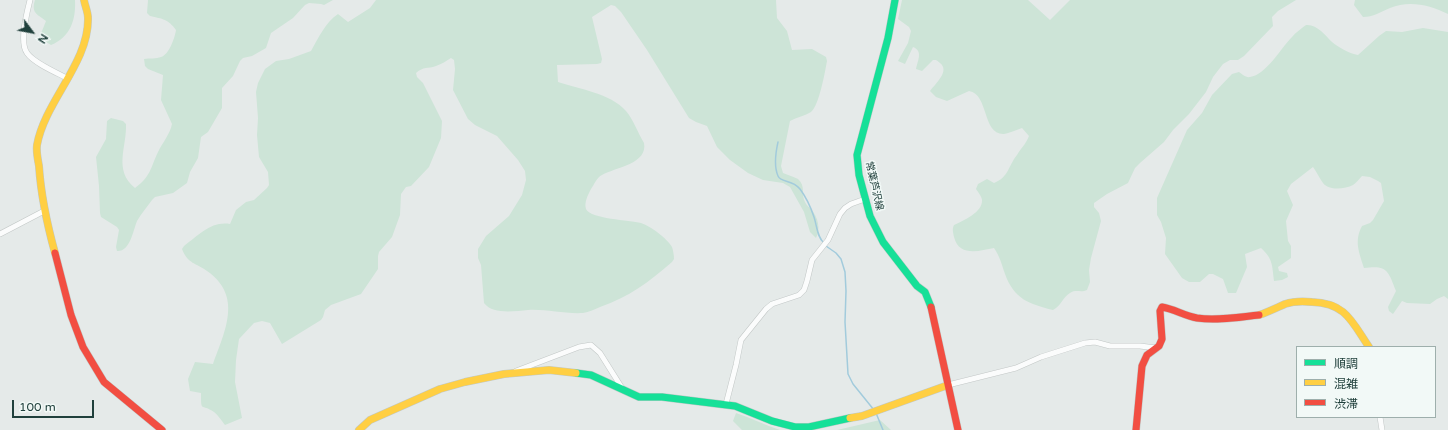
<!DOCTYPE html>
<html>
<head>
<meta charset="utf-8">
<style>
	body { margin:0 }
	#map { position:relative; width:1448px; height:430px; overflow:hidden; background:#e5eae9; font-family:"Varela Round","Noto Sans JP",sans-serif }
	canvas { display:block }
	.legend { position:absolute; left:1296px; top:346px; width:140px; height:72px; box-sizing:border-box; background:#f2f9f7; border:1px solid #9eafac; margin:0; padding:5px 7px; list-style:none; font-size:12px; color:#20403c }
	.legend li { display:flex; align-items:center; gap:8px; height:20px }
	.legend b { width:20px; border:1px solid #9eafac }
	.north { position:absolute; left:12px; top:12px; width:40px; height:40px; -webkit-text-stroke:3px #f2f9f7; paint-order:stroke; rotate:122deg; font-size:11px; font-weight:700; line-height:16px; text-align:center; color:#20403c }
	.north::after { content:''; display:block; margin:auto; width:14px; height:18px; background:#20403c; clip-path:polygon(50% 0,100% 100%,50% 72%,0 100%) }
	.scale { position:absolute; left:12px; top:400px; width:82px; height:18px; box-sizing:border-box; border:2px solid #20403c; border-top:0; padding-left:5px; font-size:12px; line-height:14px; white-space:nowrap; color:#20403c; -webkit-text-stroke:3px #f2f9f7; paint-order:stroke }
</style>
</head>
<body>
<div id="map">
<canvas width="1448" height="430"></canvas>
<ul class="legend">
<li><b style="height:5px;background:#16e098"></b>順調</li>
<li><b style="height:5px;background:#ffcf43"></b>混雑</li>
<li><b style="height:5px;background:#f24e42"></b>渋滞</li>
</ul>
<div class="north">N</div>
<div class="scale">100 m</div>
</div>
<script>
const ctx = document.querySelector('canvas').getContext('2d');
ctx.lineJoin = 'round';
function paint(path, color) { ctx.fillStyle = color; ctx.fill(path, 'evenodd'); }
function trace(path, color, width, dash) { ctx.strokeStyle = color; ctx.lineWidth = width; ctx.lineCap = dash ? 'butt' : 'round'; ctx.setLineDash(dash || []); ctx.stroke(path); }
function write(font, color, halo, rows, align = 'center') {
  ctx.font = font + ' "Varela Round","Noto Sans JP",sans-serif'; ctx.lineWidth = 3; ctx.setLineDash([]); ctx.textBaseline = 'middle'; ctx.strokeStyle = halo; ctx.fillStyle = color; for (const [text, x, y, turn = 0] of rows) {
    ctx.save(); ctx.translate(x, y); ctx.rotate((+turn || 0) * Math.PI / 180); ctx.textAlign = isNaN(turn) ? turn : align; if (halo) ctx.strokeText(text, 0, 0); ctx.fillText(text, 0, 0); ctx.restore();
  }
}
paint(new Path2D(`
	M 35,0 L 75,0 C 76,19 71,37 51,45 L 41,39 L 40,36 L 46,21 C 37,14 31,13 35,0 Z
	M 148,0 L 333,0 L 324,5 L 321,4 L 309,3 L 305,5 L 293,18 L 271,33 L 266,48 L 252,56 L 243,58 L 240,61 L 233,76 L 222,88 L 222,108 L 208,132 L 201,137 L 198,158 L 190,172 L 187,183 L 173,193 L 155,197 L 152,200 C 147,207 141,214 137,221 C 133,231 130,252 117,251 L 116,247 L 119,230 L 117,227 L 101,217 L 100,213 L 99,186 L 96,157 L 106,139 L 107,121 L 111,118 L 123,121 L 126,124 C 127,147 113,170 135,188 C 151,176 150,169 158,152 C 163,142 170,134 172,124 L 161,100 L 163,75 L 148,69 L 145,66 L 144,59 C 150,58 156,59 161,57 C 169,55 175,37 176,30 C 168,19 163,19 150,16 L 147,13 Z
	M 376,0 L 776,0 L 777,18 L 787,31 L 792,50 L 812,49 L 826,57 L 827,61 C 825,72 819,106 811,112 C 805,116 797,117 790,121 L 781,166 L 783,173 C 788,175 794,177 798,179 C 806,186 801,195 805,202 C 806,205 809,207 811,209 C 818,217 821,229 816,238 L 810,232 L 804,212 L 790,187 L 783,183 L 763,180 L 748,173 L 730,160 L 717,147 L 707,126 L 696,122 L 689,118 L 647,50 L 621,12 L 615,6 L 611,5 L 592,17 L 602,59 L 601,63 L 597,64 L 557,65 L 558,82 C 579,89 610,93 626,111 C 633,119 638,133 644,143 C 648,164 616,167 602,175 C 597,177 594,185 591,189 C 588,195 584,202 586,209 C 590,219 630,220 641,223 C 650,226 667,238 672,247 C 673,250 674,255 674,259 L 672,262 C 649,282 629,297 600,307 C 595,309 589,312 583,313 C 564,314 546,309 528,310 C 515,311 493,315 484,303 L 481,265 L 478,258 L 478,249 L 486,236 L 509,216 L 522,195 L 526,180 L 525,171 L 518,160 L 497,136 L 475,125 L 468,119 L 453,90 L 455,69 L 454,60 L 451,58 C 446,61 442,64 436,66 C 427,69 424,66 416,73 L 417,77 L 423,83 L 442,121 L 441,138 L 429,167 L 411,186 L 406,187 L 401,194 L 400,215 L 392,237 L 379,252 L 378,256 L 378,269 L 361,294 L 331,305 L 325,310 L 323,317 L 321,320 L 282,344 L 270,323 L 262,321 L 254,323 L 239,339 L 236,360 L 235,382 L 242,418 L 225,425 C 222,421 218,415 214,412 C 201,403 201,413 201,393 L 190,391 L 188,379 L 195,362 L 213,364 C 225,331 243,296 207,271 C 196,263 188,264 182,249 L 184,246 C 199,235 211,221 230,224 L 236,210 L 246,202 L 254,200 L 267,188 L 269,185 L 268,172 L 259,157 L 257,135 L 258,118 L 256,92 L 258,83 L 265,69 L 276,61 L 289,59 L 311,51 C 319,37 325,23 338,14 L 348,22 L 370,8 Z
	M 902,0 L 1028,0 L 1050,20 L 1070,0 L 1296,0 L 1278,11 L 1272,17 L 1273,26 L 1244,56 L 1238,60 L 1230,60 L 1223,64 L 1213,77 L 1206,92 L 1189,114 L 1173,130 L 1164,142 L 1140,163 L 1135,168 L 1128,183 L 1107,194 L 1094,203 L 1094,207 L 1099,213 L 1101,221 L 1091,258 L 1089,270 L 1090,282 L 1087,290 C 1081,293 1076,289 1070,293 C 1063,297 1061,306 1053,310 C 1029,304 1014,299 1005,274 C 1002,265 1000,257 994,248 C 979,251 959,257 954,237 C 953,232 952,229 954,225 C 963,221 983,212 982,200 C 982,197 978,192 976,189 L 978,184 L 987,179 L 994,183 C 1009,177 1008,166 1017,155 C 1021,148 1026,144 1029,136 L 1022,128 C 1016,130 1009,133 1004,134 C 982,135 989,94 969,91 L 947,101 L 936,97 L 930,91 C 936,83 950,71 940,63 C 936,60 938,60 933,60 L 922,71 L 916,69 C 918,60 923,51 913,47 L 905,64 L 898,61 L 908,43 L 911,31 L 909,27 L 898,19 Z
	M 1355,0 L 1448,0 L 1448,14 C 1430,5 1409,0 1390,8 C 1381,12 1373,17 1363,17 L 1354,5 Z
	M 1306,25 C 1317,24 1325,35 1332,42 C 1338,47 1350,54 1358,55 L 1379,36 L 1386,31 L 1402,32 L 1423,28 L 1448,32 L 1448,299 L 1444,296 L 1437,299 L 1430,304 L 1407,303 L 1402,301 L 1393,314 L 1389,311 L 1388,307 L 1396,291 C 1388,270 1387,265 1364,268 C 1359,252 1354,241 1362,226 L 1370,223 L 1373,220 L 1384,201 L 1381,183 L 1378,181 L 1370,177 L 1362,176 C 1359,179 1356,183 1353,185 C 1345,189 1329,191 1323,183 C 1319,178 1317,172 1313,167 L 1291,184 L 1287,191 L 1293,205 L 1286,221 L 1288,241 L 1291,246 L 1291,258 L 1278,267 L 1279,271 L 1287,273 L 1288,277 L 1282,280 L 1274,281 C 1272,265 1273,259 1261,248 L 1245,254 L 1247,267 L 1236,293 L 1228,293 L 1223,279 L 1213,274 L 1209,274 L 1200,282 L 1189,282 L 1182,278 L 1165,254 L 1166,238 L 1161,222 L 1157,215 L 1157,198 L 1187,130 L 1202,113 L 1212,95 L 1232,74 L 1239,72 C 1242,74 1246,78 1250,77 C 1266,75 1281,48 1292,37 C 1296,32 1301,29 1306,25 Z
	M 736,413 C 751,418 765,425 780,430 L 742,430 L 733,421 Z
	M 880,420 L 891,430 L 837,430 Z`), '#cde4d7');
trace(new Path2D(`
	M 778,142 C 776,151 774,167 778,176 C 781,183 792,179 800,189 C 806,197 811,208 814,217 C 817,226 817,237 824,243
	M 826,246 L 836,253 L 841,259 L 845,272 L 846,291 L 845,322 L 848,374 L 853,384 L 874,410
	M 876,413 L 883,430`), '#a2cbdc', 1.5);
const street = new Path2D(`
	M 30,0 C 27,12 19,42 27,53 C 34,63 55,72 67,78
	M 0,234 L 44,211
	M 516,371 L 579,347 L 591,345 L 600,353 L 622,388
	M 948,385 L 1016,368 L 1041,357 L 1085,343 L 1095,342 L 1110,346 L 1140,346 L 1156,348
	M 726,404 L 736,365 L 741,340 L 766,309 L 772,304 L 799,295 L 804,290 L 807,281 L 812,260 L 828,240 L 840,214 L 845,208 L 851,204 L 865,199
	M 1380,417 L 1382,430`);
const fast = new Path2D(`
	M 895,0 L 888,38 L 857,155 L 859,175 L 870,216 L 883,242 L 917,286 L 925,292 L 931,307
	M 576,373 L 591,375 L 639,397 L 662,397 L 735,406 L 772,421 L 795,427 L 809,427 L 850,418`);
const slow = new Path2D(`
	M 55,253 C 47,224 41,196 39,166 C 38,160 36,152 37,145 C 45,101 89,63 88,18 C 88,12 85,6 84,0
	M 1259,315 C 1268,312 1276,308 1285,304 C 1294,301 1303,301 1312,302 C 1346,303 1352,322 1369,347
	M 850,418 L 862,416 L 948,385
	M 359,430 L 370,420 L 440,389 L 465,382 L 504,374 L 549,370 L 576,373`);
const jam = new Path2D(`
	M 55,253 L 71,315 L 83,347 L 104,382 L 162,430
	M 931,307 L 958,430
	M 1136,430 L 1142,366 L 1147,355 L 1159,346 L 1162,339 L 1160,311 L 1162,307 C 1174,309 1185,316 1197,318 C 1218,321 1239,317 1259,315`);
trace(street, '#c2c7c6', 6);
trace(fast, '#c0c8c6', 8);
trace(slow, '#c0c8c6', 8);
trace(jam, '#c0c8c6', 8);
trace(street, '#fbfcfc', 5);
trace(fast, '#16e098', 7);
trace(slow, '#ffcf43', 7);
trace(jam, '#f24e42', 7);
write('10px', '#20403c', '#f2f9f7', [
	["常葉芦沢線",874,186,77]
]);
</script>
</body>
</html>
